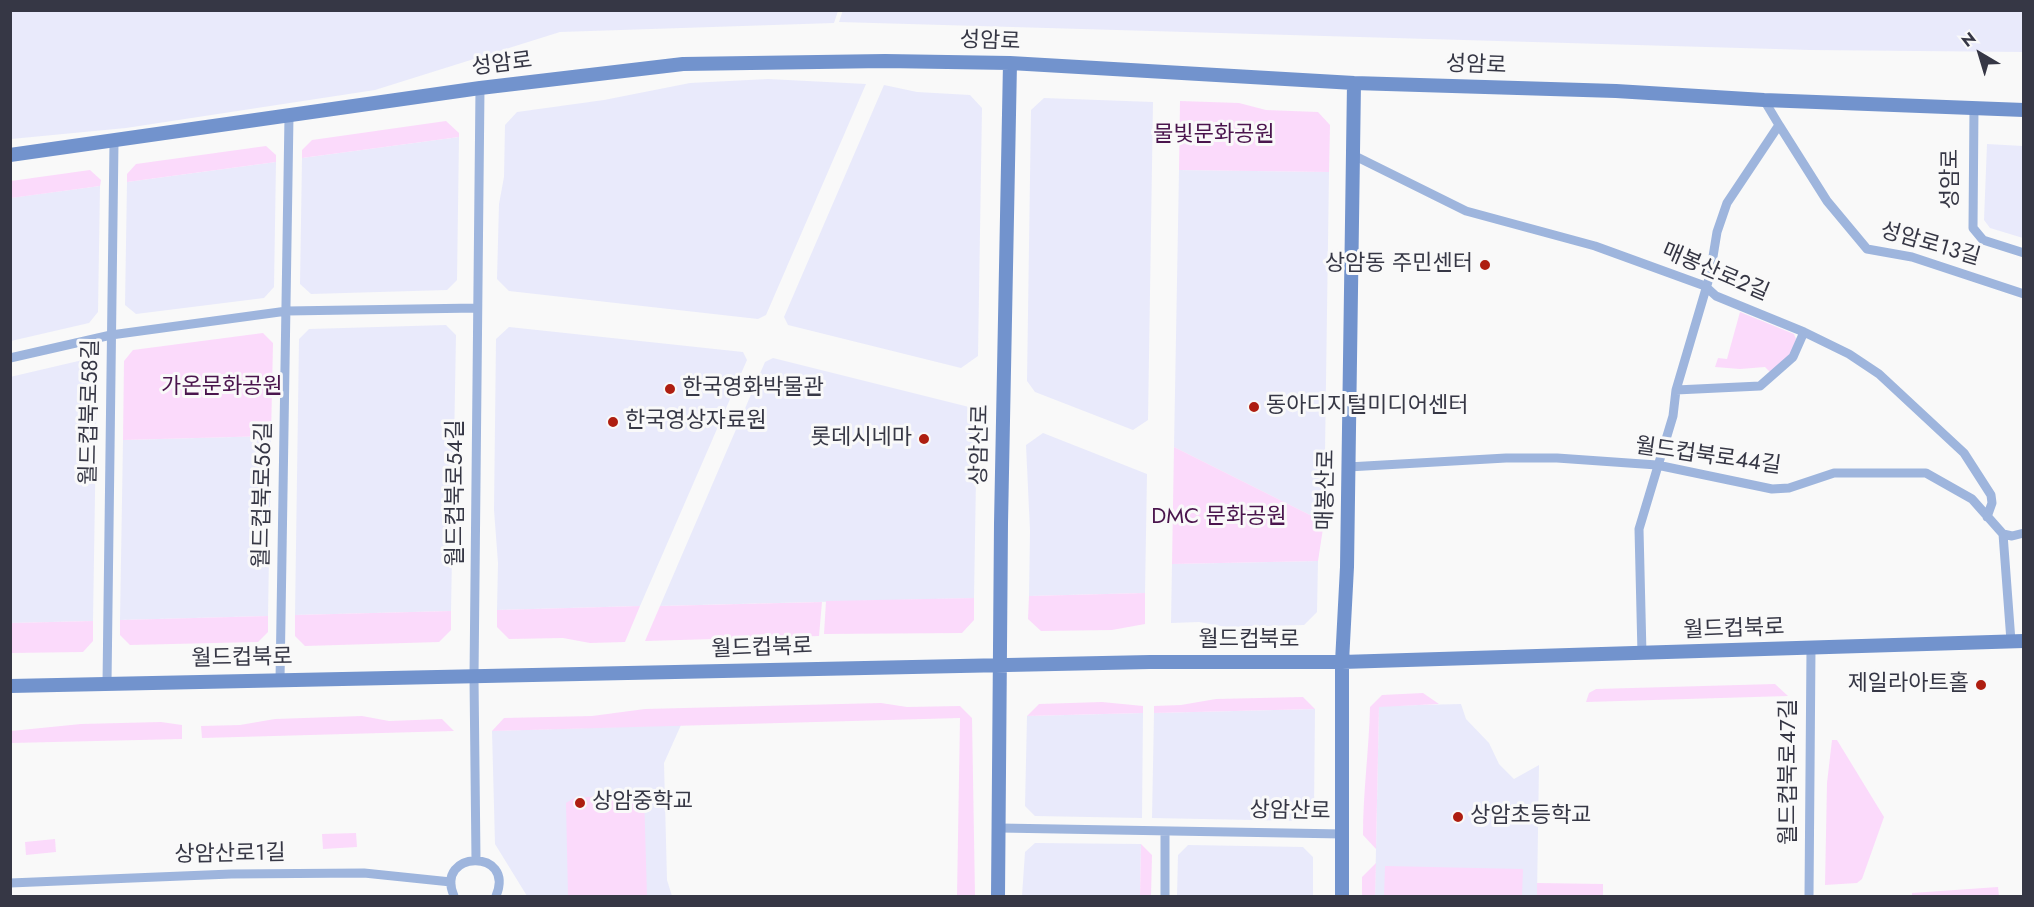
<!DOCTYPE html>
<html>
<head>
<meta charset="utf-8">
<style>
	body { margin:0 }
	#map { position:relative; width:2034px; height:907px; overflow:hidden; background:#f9f9f9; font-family:Jost,sans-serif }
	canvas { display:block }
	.frame { position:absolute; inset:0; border:12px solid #363745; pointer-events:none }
	.north { position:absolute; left:1950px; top:24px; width:60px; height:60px; -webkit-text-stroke:4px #f9f9f9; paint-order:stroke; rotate:322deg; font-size:16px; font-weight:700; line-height:24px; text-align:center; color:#363745 }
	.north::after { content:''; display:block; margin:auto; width:21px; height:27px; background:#363745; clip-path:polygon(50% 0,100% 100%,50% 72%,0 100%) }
</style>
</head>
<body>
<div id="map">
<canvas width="2034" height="907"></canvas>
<div class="frame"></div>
<div class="north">N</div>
</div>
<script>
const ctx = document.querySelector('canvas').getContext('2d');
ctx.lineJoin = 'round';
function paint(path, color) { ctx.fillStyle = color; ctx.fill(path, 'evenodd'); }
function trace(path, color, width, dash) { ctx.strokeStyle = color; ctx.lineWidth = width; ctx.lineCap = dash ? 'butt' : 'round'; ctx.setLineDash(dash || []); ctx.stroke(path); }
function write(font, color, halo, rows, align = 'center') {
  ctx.font = font + ' Jost,"Noto Sans KR",sans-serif'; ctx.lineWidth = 6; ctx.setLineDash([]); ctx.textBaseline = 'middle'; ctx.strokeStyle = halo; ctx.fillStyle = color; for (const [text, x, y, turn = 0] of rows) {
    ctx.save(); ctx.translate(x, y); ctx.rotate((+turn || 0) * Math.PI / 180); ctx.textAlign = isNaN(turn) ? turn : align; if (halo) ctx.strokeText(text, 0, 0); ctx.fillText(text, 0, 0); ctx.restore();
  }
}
paint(new Path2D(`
	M 11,10 L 838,10 L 838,11 L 834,23 L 560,32 L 375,90 L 126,128 L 11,139 Z
	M 843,10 L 2023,10 L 2024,52 L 1810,50 L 839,22 Z
	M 768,79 L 866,84 L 766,315 L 758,319 L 509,291 L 497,279 L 499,204 L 504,177 L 505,125 L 517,112 L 604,100 L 690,83 Z
	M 884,85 L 917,92 L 970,95 L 982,108 L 978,356 L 961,368 L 788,325 L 784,317 Z
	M 1044,98 L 1153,102 L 1148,420 L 1133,430 L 1035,392 L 1027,381 L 1031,110 Z
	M 459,137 L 457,280 L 447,290 L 311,294 L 300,284 L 302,158 Z
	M 1987,144 L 2023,146 L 2023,238 L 1990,228 L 1984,220 Z
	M 276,162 L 274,287 L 264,298 L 136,314 L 125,305 L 127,182 Z
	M 1179,170 L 1329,172 L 1324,522 L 1174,447 Z
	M 100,186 L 98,312 L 89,323 L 11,341 L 10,198 Z
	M 446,325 L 456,335 L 451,611 L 295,615 L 299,339 L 309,329 Z
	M 509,327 L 743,352 L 747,360 L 640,606 L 497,610 L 498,563 L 494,510 L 496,339 Z
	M 773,358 L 969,407 L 977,419 L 974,598 L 660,606 L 765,362 Z
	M 87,359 L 97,368 L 93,621 L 11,623 L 10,377 Z
	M 1043,433 L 1147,474 L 1145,593 L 1029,596 L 1030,531 L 1026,445 Z
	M 271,436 L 268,616 L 120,620 L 123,440 Z
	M 1318,561 L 1317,612 L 1304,625 L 1226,627 L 1199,622 L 1171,623 L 1172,564 Z
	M 1461,704 L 1466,719 L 1489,743 L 1499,764 L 1514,779 L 1539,765 L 1537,896 L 1375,896 L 1379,706 Z
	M 1315,709 L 1314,811 L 1304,821 L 1152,818 L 1154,713 Z
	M 1143,713 L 1142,818 L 1035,816 L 1025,806 L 1027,716 Z
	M 681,725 L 664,763 L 667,880 L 672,896 L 527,896 L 495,844 L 492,731 Z
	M 1035,843 L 1141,844 L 1140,896 L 1022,896 L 1025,852 Z
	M 1188,845 L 1303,847 L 1313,857 L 1313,896 L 1177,896 L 1178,855 Z`), '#e9eafb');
paint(new Path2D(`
	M 1180,101 L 1239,103 L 1266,110 L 1318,112 L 1330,125 L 1329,172 L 1179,170 Z
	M 446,121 L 459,133 L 459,137 L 302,158 L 302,150 L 312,140 Z
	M 266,146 L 276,155 L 276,162 L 127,182 L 127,174 L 136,164 Z
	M 90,170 L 101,180 L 100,186 L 11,198 L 11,181 Z
	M 1740,312 L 1794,334 L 1796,339 L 1790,355 L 1770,372 L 1765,367 L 1740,369 L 1715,367 L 1718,358 L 1727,359 Z
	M 263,333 L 273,343 L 271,436 L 123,440 L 124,361 L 133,350 Z
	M 1174,447 L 1324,522 L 1318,561 L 1172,564 Z
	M 1145,593 L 1145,624 L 1112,630 L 1041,631 L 1028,619 L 1029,596 Z
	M 974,598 L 974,620 L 962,633 L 824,634 L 826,601 Z
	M 822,602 L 819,636 L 645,641 L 660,606 Z
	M 640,606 L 625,642 L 590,643 L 563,638 L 509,639 L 497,627 L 497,610 Z
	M 451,611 L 451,630 L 439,642 L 305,646 L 295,636 L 295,615 Z
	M 268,616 L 268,632 L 258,642 L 130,645 L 120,635 L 120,620 Z
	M 93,621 L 93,641 L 83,652 L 11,653 L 11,623 Z
	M 1775,684 L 1788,696 L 1586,702 L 1589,693 L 1596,689 Z
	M 1423,693 L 1439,704 L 1379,707 L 1376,849 L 1363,835 C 1363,792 1369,750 1370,707 L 1382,695 Z
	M 1303,697 L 1315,709 L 1154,713 L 1154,706 L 1181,705 L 1216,699 Z
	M 1102,702 L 1143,706 L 1143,713 L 1027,716 L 1039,704 Z
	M 881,703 L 907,707 L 960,706 L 972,718 L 975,896 L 957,896 L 960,718 L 492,731 L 504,718 L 592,716 L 645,709 Z
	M 362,716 L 389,721 L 442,719 L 454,731 L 202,738 L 201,726 L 240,725 L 275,719 Z
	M 161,722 L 182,725 L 182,739 L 11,743 L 11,731 L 81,724 Z
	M 1832,740 L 1837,740 L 1884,817 L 1862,879 L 1857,883 L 1825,885 L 1827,783 Z
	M 644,793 L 647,896 L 568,896 L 566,803 L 574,798 Z
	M 356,833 L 357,847 L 323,849 L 322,834 Z
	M 55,839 L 56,852 L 26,855 L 25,842 Z
	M 1141,844 L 1152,855 L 1151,896 L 1140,896 Z
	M 1376,863 L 1375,896 L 1362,896 L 1362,877 Z
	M 1385,866 L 1523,869 L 1522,896 L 1384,896 Z
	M 1537,883 L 1603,884 L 1603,896 L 1537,896 Z
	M 1998,887 L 1999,896 L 1912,896 L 1912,893 Z`), '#fbdafb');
trace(new Path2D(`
	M 1974,107 L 1973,228 L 1983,240 L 2024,253
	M 1779,125 L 1827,201 L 1867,249 L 1912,257 L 2024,294
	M 1353,155 L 1466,211 L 1595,246 L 1705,286 L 1716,296 L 1804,332 L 1849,354 L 1879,374 L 1964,453 L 1991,495 L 1992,503 L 1987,517
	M 10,358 L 111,335 L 287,311 L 477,308
	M 1676,390 L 1760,386 L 1793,357 L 1804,332
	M 1348,467 L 1506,458 L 1557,458 L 1657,465 L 1772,489 L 1789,488 L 1834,473 L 1926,473 L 1972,499 L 2003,534 L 2011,641
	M 2003,534 L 2012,536 L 2024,533
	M 1642,654 L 1639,529 L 1673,416 L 1676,390 L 1710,275 L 1717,232 L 1727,203 L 1779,125 L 1764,100
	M 280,680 L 289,116
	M 107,683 L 114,142
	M 1000,828 L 1343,834
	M 476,860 L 474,677 L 480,88
	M 10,883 L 231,874 L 364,873 L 451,882
	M 454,896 C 434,850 516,848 496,896
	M 1165,896 L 1165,831
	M 1809,896 L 1811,648`), '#9eb5dd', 9);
trace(new Path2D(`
	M 10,155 L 480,88 L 683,64 L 885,61 L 1010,63 L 1354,83 L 1616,91 L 1764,100 L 2024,110
	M 10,686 L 1150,662 L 1342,662 L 2024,641
	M 998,896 L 1001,523 L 1010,63
	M 1342,896 L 1342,662 L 1347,567 L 1354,83`), '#7293cd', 14);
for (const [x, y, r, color] of [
	[1485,265,6,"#ae1e10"],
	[670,389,6,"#ae1e10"],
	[1254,407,6,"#ae1e10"],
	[613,422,6,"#ae1e10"],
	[924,439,6,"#ae1e10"],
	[1981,685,6,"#ae1e10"],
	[580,803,6,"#ae1e10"],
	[1458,817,6,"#ae1e10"]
]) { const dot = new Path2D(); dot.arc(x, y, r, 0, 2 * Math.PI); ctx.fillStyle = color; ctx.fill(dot); trace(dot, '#f9f9f9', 2); }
write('22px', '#363745', '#f9f9f9', [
	["성암로",990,42,2],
	["성암로",502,65,-7],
	["성암로",1476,66,2],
	["성암로",1952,179,-90],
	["성암로13길",1930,245,16],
	["매봉산로2길",1715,273,23],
	["월드컵북로58길",91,412,-89],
	["상암산로",981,445,-89],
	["월드컵북로44길",1708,457,8],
	["매봉산로",1327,490,-89],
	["월드컵북로54길",457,493,-90],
	["월드컵북로56길",264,495,-89],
	["월드컵북로",1734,630,-2],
	["월드컵북로",1249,641],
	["월드컵북로",762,649,-2],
	["월드컵북로",242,659,-1],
	["월드컵북로47길",1790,772,-90],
	["상암산로",1290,812,1],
	["상암산로1길",230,855,-1]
]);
write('22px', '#4a154d', '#f9f9f9', [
	["물빛문화공원",1214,136],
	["가온문화공원",222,388],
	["DMC 문화공원",1219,518]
]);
write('22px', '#363745', '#f9f9f9', [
	["상암동 주민센터",1473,265,"right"],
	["한국영화박물관",682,389],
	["동아디지털미디어센터",1266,407],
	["한국영상자료원",625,422],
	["롯데시네마",912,439,"right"],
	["제일라아트홀",1969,685,"right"],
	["상암중학교",592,803],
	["상암초등학교",1470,817]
], 'left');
</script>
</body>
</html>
